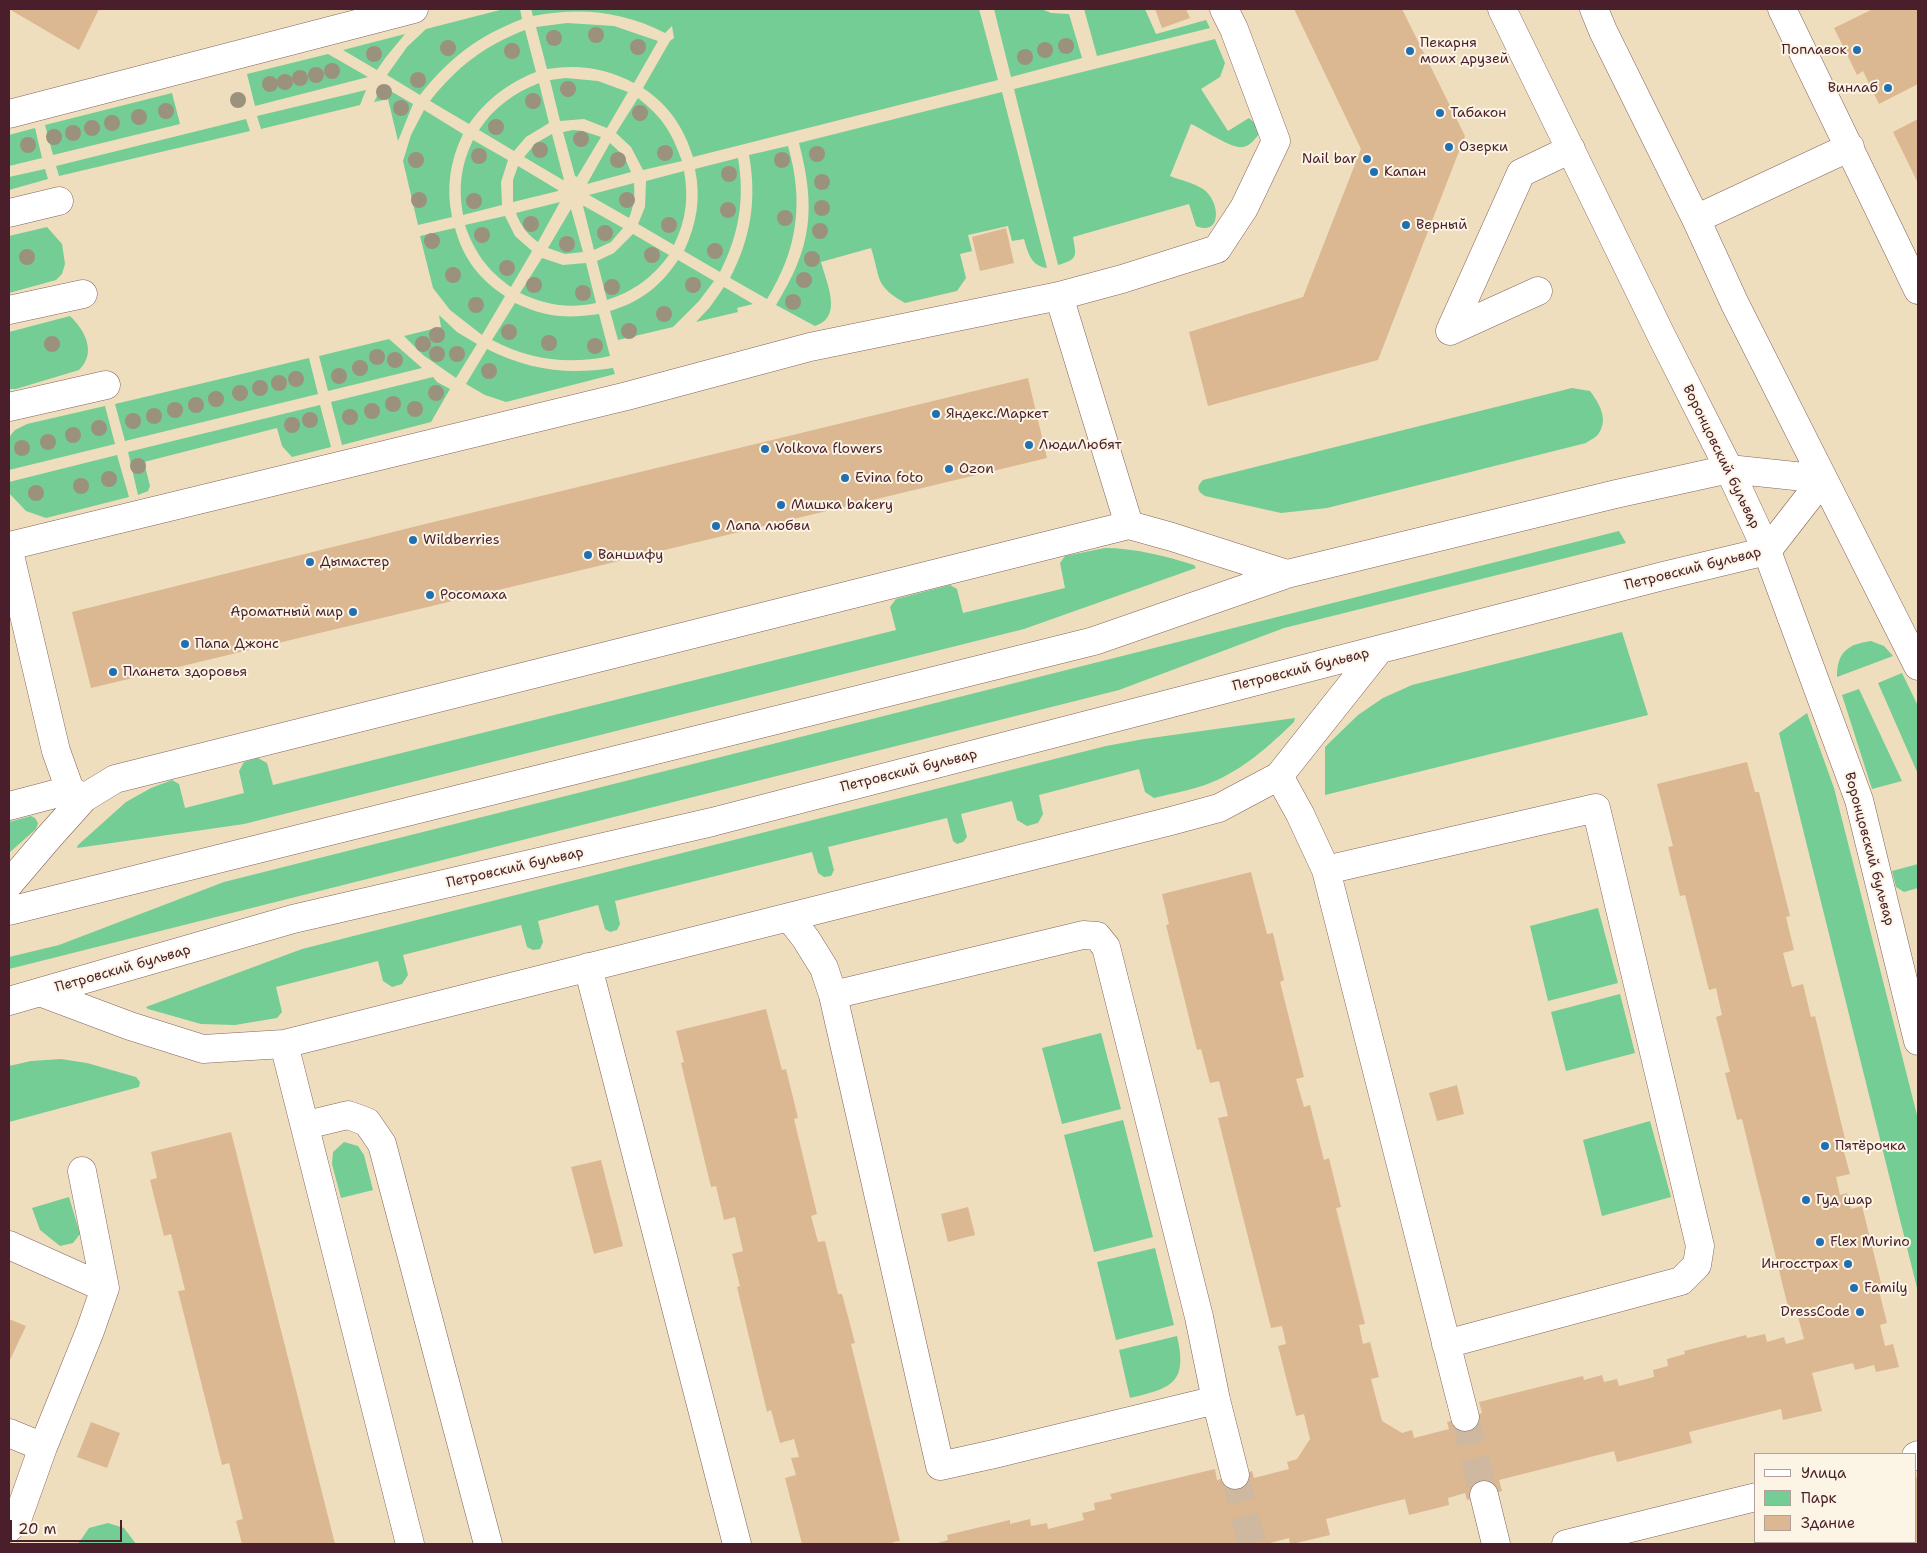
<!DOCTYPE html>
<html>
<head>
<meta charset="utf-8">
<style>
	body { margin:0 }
	#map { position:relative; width:1927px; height:1553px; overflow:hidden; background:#efdebd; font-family:"Shantell Sans",sans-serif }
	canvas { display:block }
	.frame { position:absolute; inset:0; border:10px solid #4a1f2b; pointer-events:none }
	.legend { position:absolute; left:1754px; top:1453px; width:162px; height:90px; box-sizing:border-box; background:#fcf5e5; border:1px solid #b59f9b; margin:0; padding:6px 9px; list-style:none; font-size:15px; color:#4a1f2b }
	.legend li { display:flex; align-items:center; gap:10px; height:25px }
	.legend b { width:25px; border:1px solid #b59f9b }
	.scale { position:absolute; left:10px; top:1520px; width:112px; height:22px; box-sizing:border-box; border:2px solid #4a1f2b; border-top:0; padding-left:6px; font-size:15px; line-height:18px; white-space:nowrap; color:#4a1f2b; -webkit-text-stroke:4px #fcf5e5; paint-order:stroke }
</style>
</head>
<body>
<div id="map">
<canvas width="1927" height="1553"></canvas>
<div class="frame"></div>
<ul class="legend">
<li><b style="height:6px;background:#fff"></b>Улица</li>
<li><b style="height:14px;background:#73cd94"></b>Парк</li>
<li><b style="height:14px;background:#dbb891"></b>Здание</li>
</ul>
<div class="scale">20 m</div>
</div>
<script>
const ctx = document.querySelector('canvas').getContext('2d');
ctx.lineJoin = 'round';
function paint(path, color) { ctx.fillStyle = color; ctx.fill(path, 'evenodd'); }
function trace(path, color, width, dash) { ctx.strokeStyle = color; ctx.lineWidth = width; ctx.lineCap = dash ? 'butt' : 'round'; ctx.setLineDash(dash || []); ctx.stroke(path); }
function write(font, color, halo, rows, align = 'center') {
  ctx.font = font + ' "Shantell Sans",sans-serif'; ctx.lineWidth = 4; ctx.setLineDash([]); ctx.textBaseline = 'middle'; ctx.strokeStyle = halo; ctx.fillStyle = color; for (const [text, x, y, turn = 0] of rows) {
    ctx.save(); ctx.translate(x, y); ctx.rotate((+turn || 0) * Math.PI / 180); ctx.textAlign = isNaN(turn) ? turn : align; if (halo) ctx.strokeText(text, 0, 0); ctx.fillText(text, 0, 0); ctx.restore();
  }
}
paint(new Path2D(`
	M 504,9 L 520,9 L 522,19 C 478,36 449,58 420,95 L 387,75 L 407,47 L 426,29 Z
	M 531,9 L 979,9 L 998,80 L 693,157 C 684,128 669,105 643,88 L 670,41 L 674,38 L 672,26 L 665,33 C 622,11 580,7 533,16 Z
	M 994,9 L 1042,9 L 1051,13 L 1069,14 L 1082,58 L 1011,77 Z
	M 1084,9 L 1145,9 L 1156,34 L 1206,20 L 1210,28 L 1097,56 Z
	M 567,23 L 614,26 L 658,41 L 634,83 C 606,68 579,64 547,69 L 536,27 Z
	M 525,30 L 536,72 C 508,83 487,99 469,124 L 430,101 C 458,66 484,46 525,30 Z
	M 405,34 L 386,57 L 377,70 L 343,50 Z
	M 1215,39 L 1225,63 L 1220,77 L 1201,89 L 1228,131 L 1249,118 L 1258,126 L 1259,134 C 1255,139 1250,146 1243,147 C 1231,149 1203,129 1191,124 L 1170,176 C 1180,180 1194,183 1203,189 C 1220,200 1223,237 1196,226 L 1189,204 L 1073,237 C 1076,256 1079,259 1058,265 L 1014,89 Z
	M 328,54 L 368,77 L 255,106 L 247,74 Z
	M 566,78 L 598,81 L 628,92 L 607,128 L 584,119 L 560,121 L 550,80 Z
	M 539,83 L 549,123 L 526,137 L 514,151 L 479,130 C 494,107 514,93 539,83 Z
	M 382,86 L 413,104 L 398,141 L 388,99 L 374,102 Z
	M 366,90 L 360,105 L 261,129 L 257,116 Z
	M 1002,92 L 1047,268 C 1031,266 1028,253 1024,239 L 1012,241 L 1008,226 L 968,235 L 972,251 L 960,254 L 966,278 L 957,291 L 905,303 C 874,285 881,279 871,248 L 821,262 C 826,282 844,317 815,326 L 776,305 C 812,247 816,209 799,143 Z
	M 172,93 L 180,124 L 53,155 L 45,125 Z
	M 638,98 C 663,118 671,131 682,161 L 643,170 L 631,147 L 616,133 Z
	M 424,110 L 463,134 C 450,161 446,187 452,217 L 418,225 L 403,161 L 411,135 Z
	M 246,119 L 250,131 L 59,176 L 56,166 Z
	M 35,128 L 42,158 L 9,166 L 9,135 Z
	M 573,130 L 583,131 L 601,137 L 577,177 L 575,176 L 563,132 Z
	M 552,134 L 564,180 L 563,180 L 524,157 L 536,143 Z
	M 473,140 L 508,160 L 501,182 L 502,205 L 463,215 C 458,187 461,165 473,140 Z
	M 610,143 L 624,156 L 631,172 L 587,184 Z
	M 788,146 C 804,202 798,249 767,299 L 730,278 C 751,238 757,199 749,155 Z
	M 738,158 C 745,199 739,235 720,272 L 684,251 C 697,223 701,198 695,169 Z
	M 518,166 L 558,190 L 558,191 L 513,202 L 513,180 Z
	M 45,169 L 48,179 L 9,190 L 9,177 Z
	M 684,171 C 689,198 686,220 674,245 L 638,224 L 645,207 L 646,181 Z
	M 634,183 C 635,196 634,206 629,218 L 589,195 Z
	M 560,202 L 538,242 C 527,234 521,226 516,213 Z
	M 583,206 L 584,206 L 623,228 L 611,242 L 594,250 Z
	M 571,209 L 583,252 L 565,254 L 548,248 Z
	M 505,216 L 515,236 L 532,251 L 511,287 C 488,271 474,252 465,225 Z
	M 47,227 L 62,244 L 65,264 L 62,274 L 56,280 L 9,293 L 9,236 Z
	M 455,228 C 463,258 479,279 505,296 L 482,335 L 450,310 L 433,288 L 420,236 Z
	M 633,234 L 669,255 C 652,278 634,291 607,300 L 597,261 L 614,253 Z
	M 542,258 L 563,265 L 586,263 L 596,303 C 569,309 546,305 520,293 Z
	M 678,260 L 714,281 L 699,301 L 673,327 L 618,340 L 610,311 C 640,302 661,286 678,260 Z
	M 724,287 L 753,304 L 737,308 L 738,312 L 696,322 L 710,307 Z
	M 515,303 C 545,317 566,319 599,314 L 610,356 C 568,365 530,360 492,340 Z
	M 439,315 L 457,332 L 477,344 L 456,378 L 423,355 L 404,336 L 441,327 Z
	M 70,316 C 85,330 97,353 79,370 L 16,389 L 9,389 L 9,332 Z
	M 389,339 L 422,368 L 328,391 L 319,356 Z
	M 487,349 C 528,370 568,375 613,368 L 615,374 L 506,402 L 485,395 L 466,384 Z
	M 309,358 L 318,394 L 125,441 L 115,404 Z
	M 433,377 L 437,382 L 450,389 L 431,422 L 342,445 L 331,402 Z
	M 1572,388 L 1590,391 C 1598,402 1609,418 1599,433 C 1597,437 1590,440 1586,443 L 1327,508 L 1281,513 L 1205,496 C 1197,491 1196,487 1203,480 Z
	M 320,405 L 331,447 L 292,457 L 282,446 L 277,428 L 144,462 L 150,486 L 148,491 L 138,495 L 128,452 Z
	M 105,406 L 115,444 L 9,470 L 9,437 L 15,430 L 27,424 Z
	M 117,455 L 129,497 L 46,518 L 26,511 L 9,493 L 9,482 Z
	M 1619,531 L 1626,543 L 1284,628 L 1119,690 L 9,969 L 9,957 L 59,945 L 224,882 Z
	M 1105,548 C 1134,548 1166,556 1194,565 L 1196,568 L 1024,629 L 244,824 L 77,848 L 78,845 L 126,802 L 151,788 L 172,780 L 179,784 L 185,808 L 244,793 L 239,771 L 244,762 L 258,758 L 267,763 L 273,785 L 896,630 L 890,607 L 896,599 L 950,585 L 957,589 L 963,613 L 1065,588 L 1060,563 L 1065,556 Z
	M 1622,632 L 1648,715 L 1325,795 L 1325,747 L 1358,715 L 1383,698 L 1412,685 Z
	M 1871,641 L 1884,646 L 1893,656 L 1837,677 C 1837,653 1847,644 1871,641 Z
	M 1902,673 L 1918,706 L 1918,774 L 1878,683 Z
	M 1859,689 L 1902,781 L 1872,789 L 1842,695 Z
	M 1807,713 L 1834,788 L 1918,1119 L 1918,1292 L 1779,733 Z
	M 1295,718 L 1294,722 C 1269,746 1243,770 1210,783 C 1193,790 1173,793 1154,798 L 1145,792 L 1139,769 L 1039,795 L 1043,814 L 1038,823 L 1027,826 L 1017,820 L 1012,801 L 961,814 L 967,837 L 963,842 L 957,844 L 953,841 L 947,818 L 828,847 L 834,870 L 831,876 L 824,877 L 818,873 L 812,852 L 615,901 L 620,924 L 617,930 L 610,932 L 605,929 L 598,905 L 538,921 L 543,942 L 540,949 L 533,950 L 527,947 L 521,925 L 403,955 L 408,975 L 402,984 L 392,987 L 383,981 L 378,961 L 276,987 L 282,1012 L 277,1018 L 235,1025 L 201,1024 L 148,1009 L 146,1007 L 302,949 L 1106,746 L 1144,739 Z
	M 31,816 L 35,818 L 38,823 L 36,829 L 9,853 L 9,822 Z
	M 1918,864 L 1918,888 L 1904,892 L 1896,887 L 1892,871 Z
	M 1598,908 L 1618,983 L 1548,1001 L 1530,926 Z
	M 1620,994 L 1635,1053 L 1566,1071 L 1551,1012 Z
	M 1101,1033 L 1121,1109 L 1062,1124 L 1042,1048 Z
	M 61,1059 L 87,1063 L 136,1077 L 140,1082 L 139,1087 L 9,1122 L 9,1066 L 31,1061 Z
	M 1123,1120 L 1153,1237 L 1094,1252 L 1064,1135 Z
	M 1650,1121 L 1671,1197 L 1602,1216 L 1583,1140 Z
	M 344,1142 L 358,1146 L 364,1155 L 373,1190 L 341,1198 L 332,1164 L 333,1152 Z
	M 69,1197 L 80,1234 L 73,1243 L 60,1246 L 40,1230 L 32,1208 Z
	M 1155,1248 L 1174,1325 L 1116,1340 L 1097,1262 Z
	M 1177,1336 C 1188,1383 1172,1388 1130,1398 L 1119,1350 Z
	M 108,1523 L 124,1528 L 136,1544 L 78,1544 L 89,1528 Z`), '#73cd94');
paint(new Path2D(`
	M 9,9 L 99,9 L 79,50 Z
	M 1155,9 L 1186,9 L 1190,18 L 1162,28 Z
	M 1294,9 L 1402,9 L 1465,136 L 1378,360 L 1208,406 L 1189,332 L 1303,297 L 1361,149 Z
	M 1873,9 L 1918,9 L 1918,84 L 1879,104 L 1863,71 L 1857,75 L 1834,28 Z
	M 1918,119 L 1918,183 L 1893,132 Z
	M 1006,228 L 1014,263 L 980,271 L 972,237 Z
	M 1028,378 L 1047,458 L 91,688 L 72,612 L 417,526 Z
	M 1747,762 L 1755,792 L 1759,792 L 1790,916 L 1786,917 L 1794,950 L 1783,953 L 1792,987 L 1803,984 L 1811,1017 L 1815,1016 L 1845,1139 L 1841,1141 L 1850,1174 L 1836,1177 L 1840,1195 L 1847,1193 L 1851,1209 L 1862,1206 L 1883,1291 L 1879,1291 L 1887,1323 L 1880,1325 L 1885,1346 L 1893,1344 L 1899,1367 L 1876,1372 L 1874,1365 L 1855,1370 L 1853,1363 L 1812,1373 L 1822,1411 L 1783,1420 L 1781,1409 L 1689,1432 L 1692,1443 L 1617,1462 L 1614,1451 L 1499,1480 L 1502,1491 L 1467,1500 L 1465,1493 L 1448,1498 L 1449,1505 L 1409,1515 L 1405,1499 L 1376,1506 L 1326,1519 L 1330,1535 L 1292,1544 L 1290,1544 L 1289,1538 L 1270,1543 L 1270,1544 L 934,1544 L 948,1540 L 947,1535 L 1010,1520 L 1010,1524 L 1030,1519 L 1031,1526 L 1047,1523 L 1048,1529 L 1084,1520 L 1082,1513 L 1095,1510 L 1094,1503 L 1112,1499 L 1110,1494 L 1215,1469 L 1217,1480 L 1252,1471 L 1254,1478 L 1289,1469 L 1287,1462 L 1297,1459 L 1310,1439 L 1304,1414 L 1296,1416 L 1278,1346 L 1286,1344 L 1282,1326 L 1271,1328 L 1218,1118 L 1228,1116 L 1223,1097 L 1219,1081 L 1210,1083 L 1201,1049 L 1197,1050 L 1166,925 L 1169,924 L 1162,894 L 1251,872 L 1267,934 L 1273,933 L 1284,980 L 1280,982 L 1304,1077 L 1296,1079 L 1304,1107 L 1310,1105 L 1324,1160 L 1329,1158 L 1341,1207 L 1336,1208 L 1365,1324 L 1359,1325 L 1363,1344 L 1370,1342 L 1379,1377 L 1371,1379 L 1382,1421 L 1402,1433 L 1412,1430 L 1414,1438 L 1449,1429 L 1447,1422 L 1482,1413 L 1479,1402 L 1583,1376 L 1584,1380 L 1602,1375 L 1604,1382 L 1617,1379 L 1619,1386 L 1654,1377 L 1653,1370 L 1668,1366 L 1667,1359 L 1685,1354 L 1684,1351 L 1746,1335 L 1747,1338 L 1765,1334 L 1767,1342 L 1784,1337 L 1786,1344 L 1804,1339 L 1797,1313 L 1790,1315 L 1742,1119 L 1737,1120 L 1725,1073 L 1730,1072 L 1716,1017 L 1722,1015 L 1716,988 L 1709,990 L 1685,895 L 1680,896 L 1668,847 L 1673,846 L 1657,784 Z
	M 766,1009 L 782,1070 L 786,1069 L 798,1118 L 794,1119 L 817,1214 L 811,1216 L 818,1242 L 825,1241 L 838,1294 L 842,1294 L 855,1343 L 851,1344 L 900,1541 L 893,1542 L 894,1544 L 802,1544 L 785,1478 L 796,1475 L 791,1458 L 799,1457 L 794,1439 L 780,1443 L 771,1410 L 767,1412 L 737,1287 L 740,1286 L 732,1254 L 743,1251 L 735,1217 L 724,1220 L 716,1186 L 711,1187 L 681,1063 L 684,1062 L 676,1031 Z
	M 1457,1085 L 1464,1114 L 1437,1121 L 1429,1093 Z
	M 231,1132 L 314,1461 L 335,1544 L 242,1544 L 236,1521 L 243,1519 L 229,1463 L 222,1465 L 178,1291 L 185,1290 L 171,1234 L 164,1236 L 150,1180 L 157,1178 L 151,1152 Z
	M 601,1160 L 623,1246 L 594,1254 L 571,1167 Z
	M 968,1207 L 975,1235 L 948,1242 L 941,1214 Z
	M 9,1319 L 26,1326 L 9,1362 Z
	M 91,1422 L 120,1433 L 107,1468 L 77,1457 Z
	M 1918,1477 L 1918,1544 L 1849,1544 L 1848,1542 L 1916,1542 L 1916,1478 Z`), '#dbb891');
trace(new Path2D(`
	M 1465,1417 L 1484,1495
	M 1235,1475 L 1252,1544`), '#ceb8a0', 28, [28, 14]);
const minor = new Path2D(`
	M 1502,9 L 1662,337 L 1729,469 L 1767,551 L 1859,800 L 1918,1041
	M 1594,9 L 1603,31 L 1696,219 L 1735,304 L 1918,666
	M 1782,9 L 1918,290
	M 9,114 L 414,9
	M 9,213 L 59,201
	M 1696,219 L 1850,147
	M 1538,291 L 1450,331 L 1521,173 L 1571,149
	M 1059,296 L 1129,525
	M 9,310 L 83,294
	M 9,407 L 106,385
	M 9,546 L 627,396 L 810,347 L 1059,296 L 1122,279 L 1217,249 L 1244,208 L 1276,141 L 1234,29 L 1224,9
	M 9,551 L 56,751 L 70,790 L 84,798
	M 1279,776 L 1300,814 L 1326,870 L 1465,1417
	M 9,806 L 70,790
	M 1326,870 L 1596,808 L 1700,1246 L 1697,1265 L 1681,1281 L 1446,1344
	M 9,884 L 49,837 L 84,798 L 115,779 L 1129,525 L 1172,537 L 1287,574
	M 9,911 L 1094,641 L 1287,574 L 1616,494 L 1729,469 L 1823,479
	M 789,917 L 806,939 L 824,968 L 833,995 L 940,1466 L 994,1454 L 1216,1400
	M 588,967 L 737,1544
	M 42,993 L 130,1026 L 203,1049 L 284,1044 L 1171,821 L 1219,808 L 1279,776 L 1379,650
	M 833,995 L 1083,935 L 1097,936 L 1106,947 L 1199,1317 L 1216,1400 L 1235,1475
	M 9,1001 L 293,919 L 712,822 L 1663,576 L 1767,551 L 1823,479
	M 284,1044 L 410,1544
	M 306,1125 L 348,1115 L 367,1122 L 382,1144 L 488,1544
	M 9,1245 L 105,1288
	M 9,1433 L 43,1447
	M 1916,1456 L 1918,1455
	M 1484,1495 L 1496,1544
	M 9,1528 L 17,1520 L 43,1447 L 90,1331 L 105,1288 L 82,1171
	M 1779,1542 L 1780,1544
	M 1566,1544 L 1756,1497`);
trace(minor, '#84625e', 29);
trace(minor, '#fff', 28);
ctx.fillStyle = '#9b927e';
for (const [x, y] of [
	[596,35],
	[554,38],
	[1066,46],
	[638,47],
	[448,48],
	[1045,50],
	[512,51],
	[374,54],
	[1025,57],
	[332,71],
	[316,75],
	[300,78],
	[418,80],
	[285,82],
	[270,84],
	[568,89],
	[384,92],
	[238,100],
	[533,101],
	[401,108],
	[166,111],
	[640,113],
	[139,117],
	[112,123],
	[496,127],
	[92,128],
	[73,133],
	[54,137],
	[581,139],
	[28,145],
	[540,150],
	[665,153],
	[817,154],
	[479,156],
	[416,160],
	[618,160],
	[782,160],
	[729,174],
	[822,182],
	[419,200],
	[627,200],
	[474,201],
	[822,208],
	[728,210],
	[785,218],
	[531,224],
	[669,225],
	[820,231],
	[605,233],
	[482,235],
	[432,241],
	[567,244],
	[715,251],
	[652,255],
	[27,257],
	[812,259],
	[507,268],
	[453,275],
	[804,280],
	[534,285],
	[693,285],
	[612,287],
	[583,293],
	[793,302],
	[476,305],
	[664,314],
	[629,331],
	[509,332],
	[437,335],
	[549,343],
	[52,344],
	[423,344],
	[595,346],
	[437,354],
	[457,354],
	[377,357],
	[395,360],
	[360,368],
	[489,371],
	[339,376],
	[296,379],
	[279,383],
	[260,388],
	[240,393],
	[436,393],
	[216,399],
	[393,404],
	[196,405],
	[415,409],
	[175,410],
	[372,411],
	[154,416],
	[350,417],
	[310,420],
	[133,421],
	[292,425],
	[99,428],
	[73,435],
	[48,442],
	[22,448],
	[138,466],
	[109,479],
	[81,486],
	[36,493]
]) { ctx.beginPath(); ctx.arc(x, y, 8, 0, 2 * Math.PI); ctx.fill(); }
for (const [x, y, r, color] of [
	[1857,50,5,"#1f6fb2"],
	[1410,51,5,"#1f6fb2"],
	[1888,88,5,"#1f6fb2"],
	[1440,113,5,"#1f6fb2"],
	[1449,147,5,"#1f6fb2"],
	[1367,159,5,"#1f6fb2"],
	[1374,172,5,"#1f6fb2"],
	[1406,225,5,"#1f6fb2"],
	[936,414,5,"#1f6fb2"],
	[1029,445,5,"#1f6fb2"],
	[765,449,5,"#1f6fb2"],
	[949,469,5,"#1f6fb2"],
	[845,478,5,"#1f6fb2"],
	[781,505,5,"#1f6fb2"],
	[716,526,5,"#1f6fb2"],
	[413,540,5,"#1f6fb2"],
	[588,555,5,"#1f6fb2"],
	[310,562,5,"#1f6fb2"],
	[430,595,5,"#1f6fb2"],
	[353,612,5,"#1f6fb2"],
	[185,644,5,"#1f6fb2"],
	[113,672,5,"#1f6fb2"],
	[1825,1146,5,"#1f6fb2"],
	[1806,1200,5,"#1f6fb2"],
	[1820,1242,5,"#1f6fb2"],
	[1848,1264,5,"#1f6fb2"],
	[1854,1288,5,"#1f6fb2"],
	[1860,1312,5,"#1f6fb2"]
]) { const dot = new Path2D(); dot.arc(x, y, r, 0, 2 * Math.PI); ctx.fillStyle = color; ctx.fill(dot); trace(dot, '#fcf5e5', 2); }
write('14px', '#4a1f2b', '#fcf5e5', [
	["Пекарня",1420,43],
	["моих друзей",1420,59],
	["Поплавок",1847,50,"right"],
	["Винлаб",1878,88,"right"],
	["Табакон",1450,113],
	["Озерки",1459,147],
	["Nail bar",1357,159,"right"],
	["Капан",1384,172],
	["Верный",1416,225],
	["Яндекс.Маркет",946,414],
	["ЛюдиЛюбят",1039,445],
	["Volkova flowers",775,449],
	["Ozon",959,469],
	["Evina foto",855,478],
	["Мишка bakery",791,505],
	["Лапа любви",726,526],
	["Wildberries",423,540],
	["Ваншифу",598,555],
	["Дымастер",320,562],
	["Росомаха",440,595],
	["Ароматный мир",343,612,"right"],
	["Папа Джонс",195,644],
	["Планета здоровья",123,672],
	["Пятёрочка",1835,1146],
	["Гуд шар",1816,1200],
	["Flex Murino",1830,1242],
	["Ингосстрах",1838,1264,"right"],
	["Family",1864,1288],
	["DressCode",1850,1312,"right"]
], 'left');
write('14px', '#4a1f2b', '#fcf5e5', [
	["Воронцовский бульвар",1721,457,64],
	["Петровский бульвар",1693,569,-14],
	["Петровский бульвар",1301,670,-14],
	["Петровский бульвар",909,771,-14],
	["Воронцовский бульвар",1869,849,75],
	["Петровский бульвар",515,868,-13],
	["Петровский бульвар",123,969,-16]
]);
</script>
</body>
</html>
